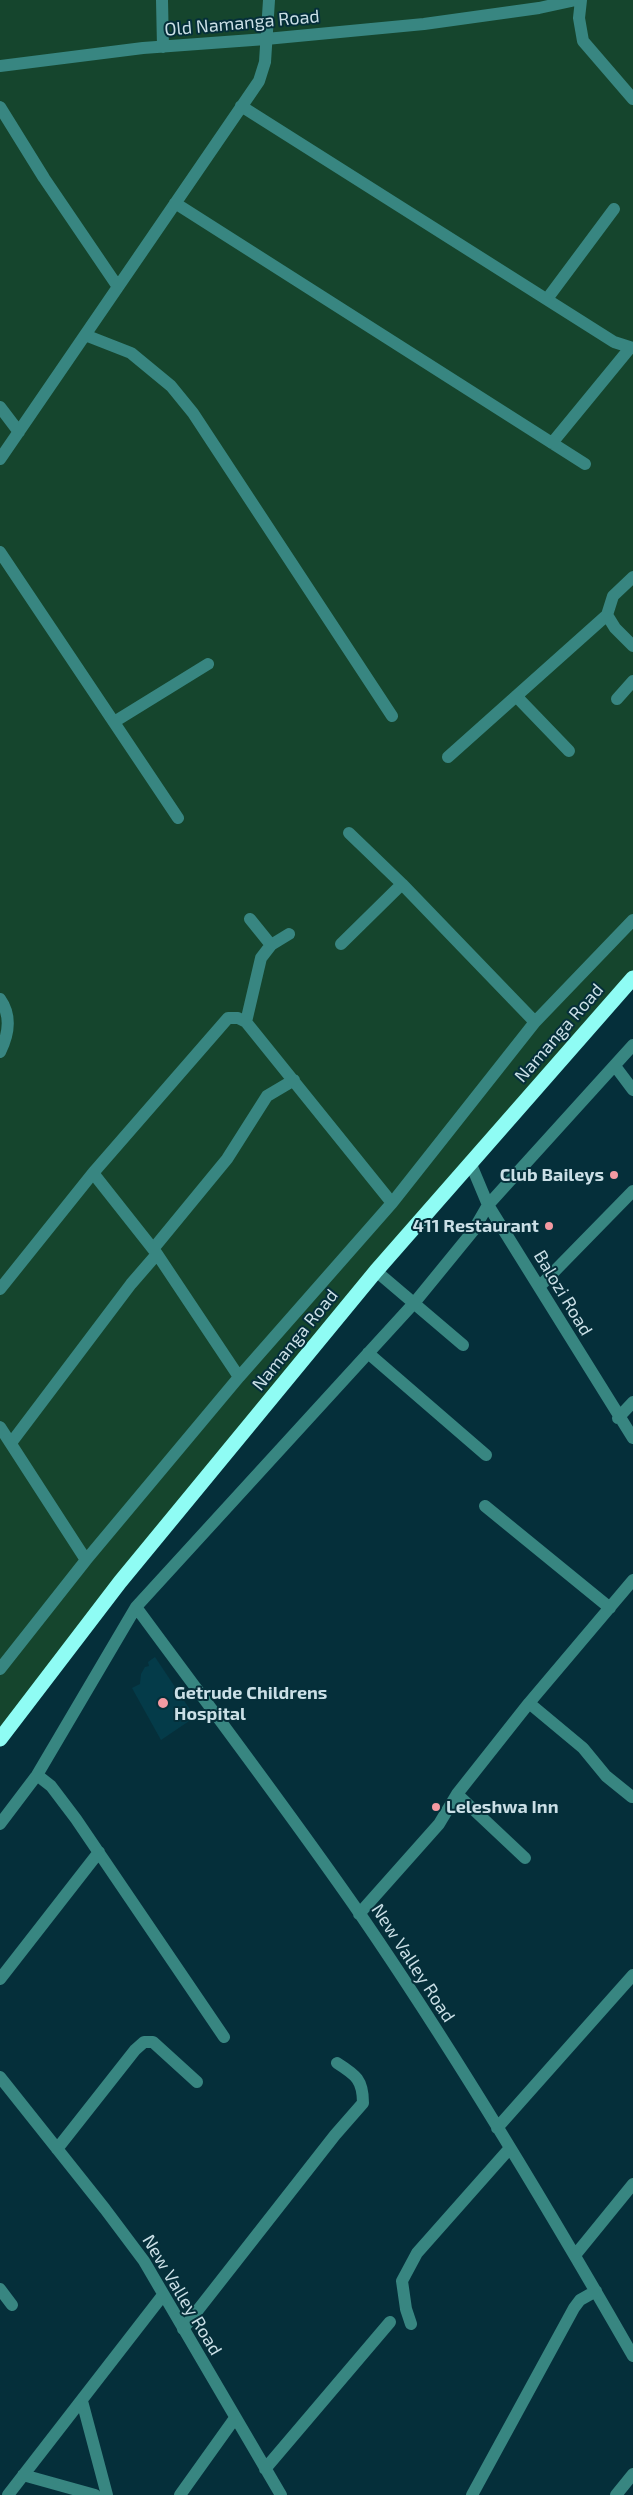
<!DOCTYPE html>
<html>
<head>
<meta charset="utf-8">
<style>
	body { margin:0 }
	canvas { display:block; background:#052f3a }
</style>
</head>
<body>
<canvas width="633" height="2495"></canvas>
<script>
const ctx = document.querySelector('canvas').getContext('2d');
ctx.lineJoin = 'round';
function paint(path, color) { ctx.fillStyle = color; ctx.fill(path, 'evenodd'); }
function trace(path, color, width, dash) { ctx.strokeStyle = color; ctx.lineWidth = width; ctx.lineCap = dash ? 'butt' : 'round'; ctx.setLineDash(dash || []); ctx.stroke(path); }
function write(font, color, halo, rows, align = 'center') {
  ctx.font = font + ' "Exo 2",sans-serif'; ctx.lineWidth = 4; ctx.setLineDash([]); ctx.textBaseline = 'middle'; ctx.strokeStyle = halo; ctx.fillStyle = color; for (const [text, x, y, turn = 0] of rows) {
    ctx.save(); ctx.translate(x, y); ctx.rotate((+turn || 0) * Math.PI / 180); ctx.textAlign = isNaN(turn) ? turn : align; if (halo) ctx.strokeText(text, 0, 0); ctx.fillText(text, 0, 0); ctx.restore();
  }
}
paint(new Path2D(`
	M 155,1657 L 195,1717 L 161,1740 L 132,1688 L 140,1684 L 141,1674 L 145,1667 L 149,1666 L 148,1662 Z`), '#043b49');
paint(new Path2D(`
	M 0,0 L 633,0 L 633,975 L 0,1731 Z`), '#15452d');
trace(new Path2D(`
	M 162,0 L 163,47
	M 581,0 L 579,18 L 583,41 L 633,99
	M 0,66 L 143,48 L 266,39 L 424,24 L 539,8 L 576,0
	M 241,106 L 614,342 L 633,348
	M 0,107 L 44,178 L 118,287
	M 175,203 L 585,464
	M 547,299 L 614,209
	M 85,335 L 131,353 L 171,386 L 193,413 L 392,716
	M 0,407 L 19,432
	M 552,443 L 630,348
	M 0,459 L 259,81 L 265,62 L 269,0
	M 0,552 L 178,818
	M 633,577 L 613,596 L 607,615 L 615,628 L 633,646
	M 516,696 L 569,751
	M 617,699 L 633,681
	M 114,722 L 208,664
	M 448,757 L 607,615
	M 349,833 L 402,884 L 535,1022
	M 250,919 L 271,945
	M 341,944 L 402,884
	M 0,999 C 12,1016 9,1034 0,1052
	M 246,1022 L 261,958 L 271,945 L 289,934
	M 615,1066 L 633,1090
	M 470,1162 L 488,1205 L 633,1438
	M 153,1249 L 227,1159 L 267,1096 L 294,1080
	M 376,1271 L 463,1345
	M 540,1286 L 633,1191
	M 0,1289 L 93,1173
	M 368,1353 L 486,1455
	M 239,1377 L 157,1254 L 93,1173 L 228,1018 L 238,1018 L 246,1022 L 392,1203
	M 618,1418 L 633,1402
	M 0,1427 L 86,1560
	M 11,1443 L 131,1284 L 157,1254
	M 485,1506 L 610,1608
	M 136,1607 C 211,1709 288,1810 360,1914 C 458,2057 547,2206 633,2356
	M 0,1669 L 86,1560 L 239,1377 L 392,1203 L 535,1022 L 633,920
	M 529,1703 L 633,1580
	M 37,1775 L 51,1786 L 76,1819 L 224,2037
	M 457,1794 L 525,1858
	M 0,1824 L 37,1775 L 136,1607 L 415,1302 L 473,1231 L 488,1205 L 633,1045
	M 359,1914 L 439,1824 L 457,1794 L 529,1703 L 583,1748 L 606,1776 L 632,1797
	M 0,1979 L 99,1852
	M 0,2077 L 105,2209 L 144,2261 L 281,2495
	M 497,2128 L 633,1975
	M 57,2149 L 135,2050 L 144,2042 L 153,2042 L 197,2082
	M 576,2254 L 633,2184
	M 0,2289 L 12,2305
	M 411,2324 L 406,2309 L 402,2281 L 417,2253 L 510,2148
	M 183,2329 L 335,2135 L 363,2103 C 363,2080 356,2075 337,2063
	M 82,2401 L 107,2495
	M 265,2469 L 390,2322
	M 23,2475 L 95,2495
	M 8,2495 L 163,2295
	M 180,2495 L 235,2418
	M 472,2495 L 574,2308 L 580,2300 L 596,2291
	M 616,2495 L 633,2474`), '#388681', 12);
trace(new Path2D(`
	M 0,1739 L 120,1582 L 376,1271 L 633,978`), '#8ffcf4', 15);
for (const [x, y, r, color] of [
	[614,1175,5,"#f49aa2"],
	[549,1226,5,"#f49aa2"],
	[163,1703,6,"#f49aa2"],
	[436,1807,5,"#f49aa2"]
]) { const dot = new Path2D(); dot.arc(x, y, r, 0, 2 * Math.PI); ctx.fillStyle = color; ctx.fill(dot); trace(dot, '#052f3a', 2); }
write('18px', '#cadfe6', '#052f3a', [
	["Old Namanga Road",242,23,-5],
	["Namanga Road",559,1033,-49],
	["Balozi Road",563,1293,59],
	["Namanga Road",295,1340,-51],
	["New Valley Road",413,1963,57],
	["New Valley Road",182,2295,59]
]);
write('bold 18px', '#cadfe6', '#052f3a', [
	["Club Baileys",604,1175],
	["411 Restaurant",539,1226],
	["Getrude Childrens",174,1693,"left"],
	["Hospital",174,1714,"left"],
	["Leleshwa Inn",446,1807,"left"]
], 'right');
</script>
</body>
</html>
